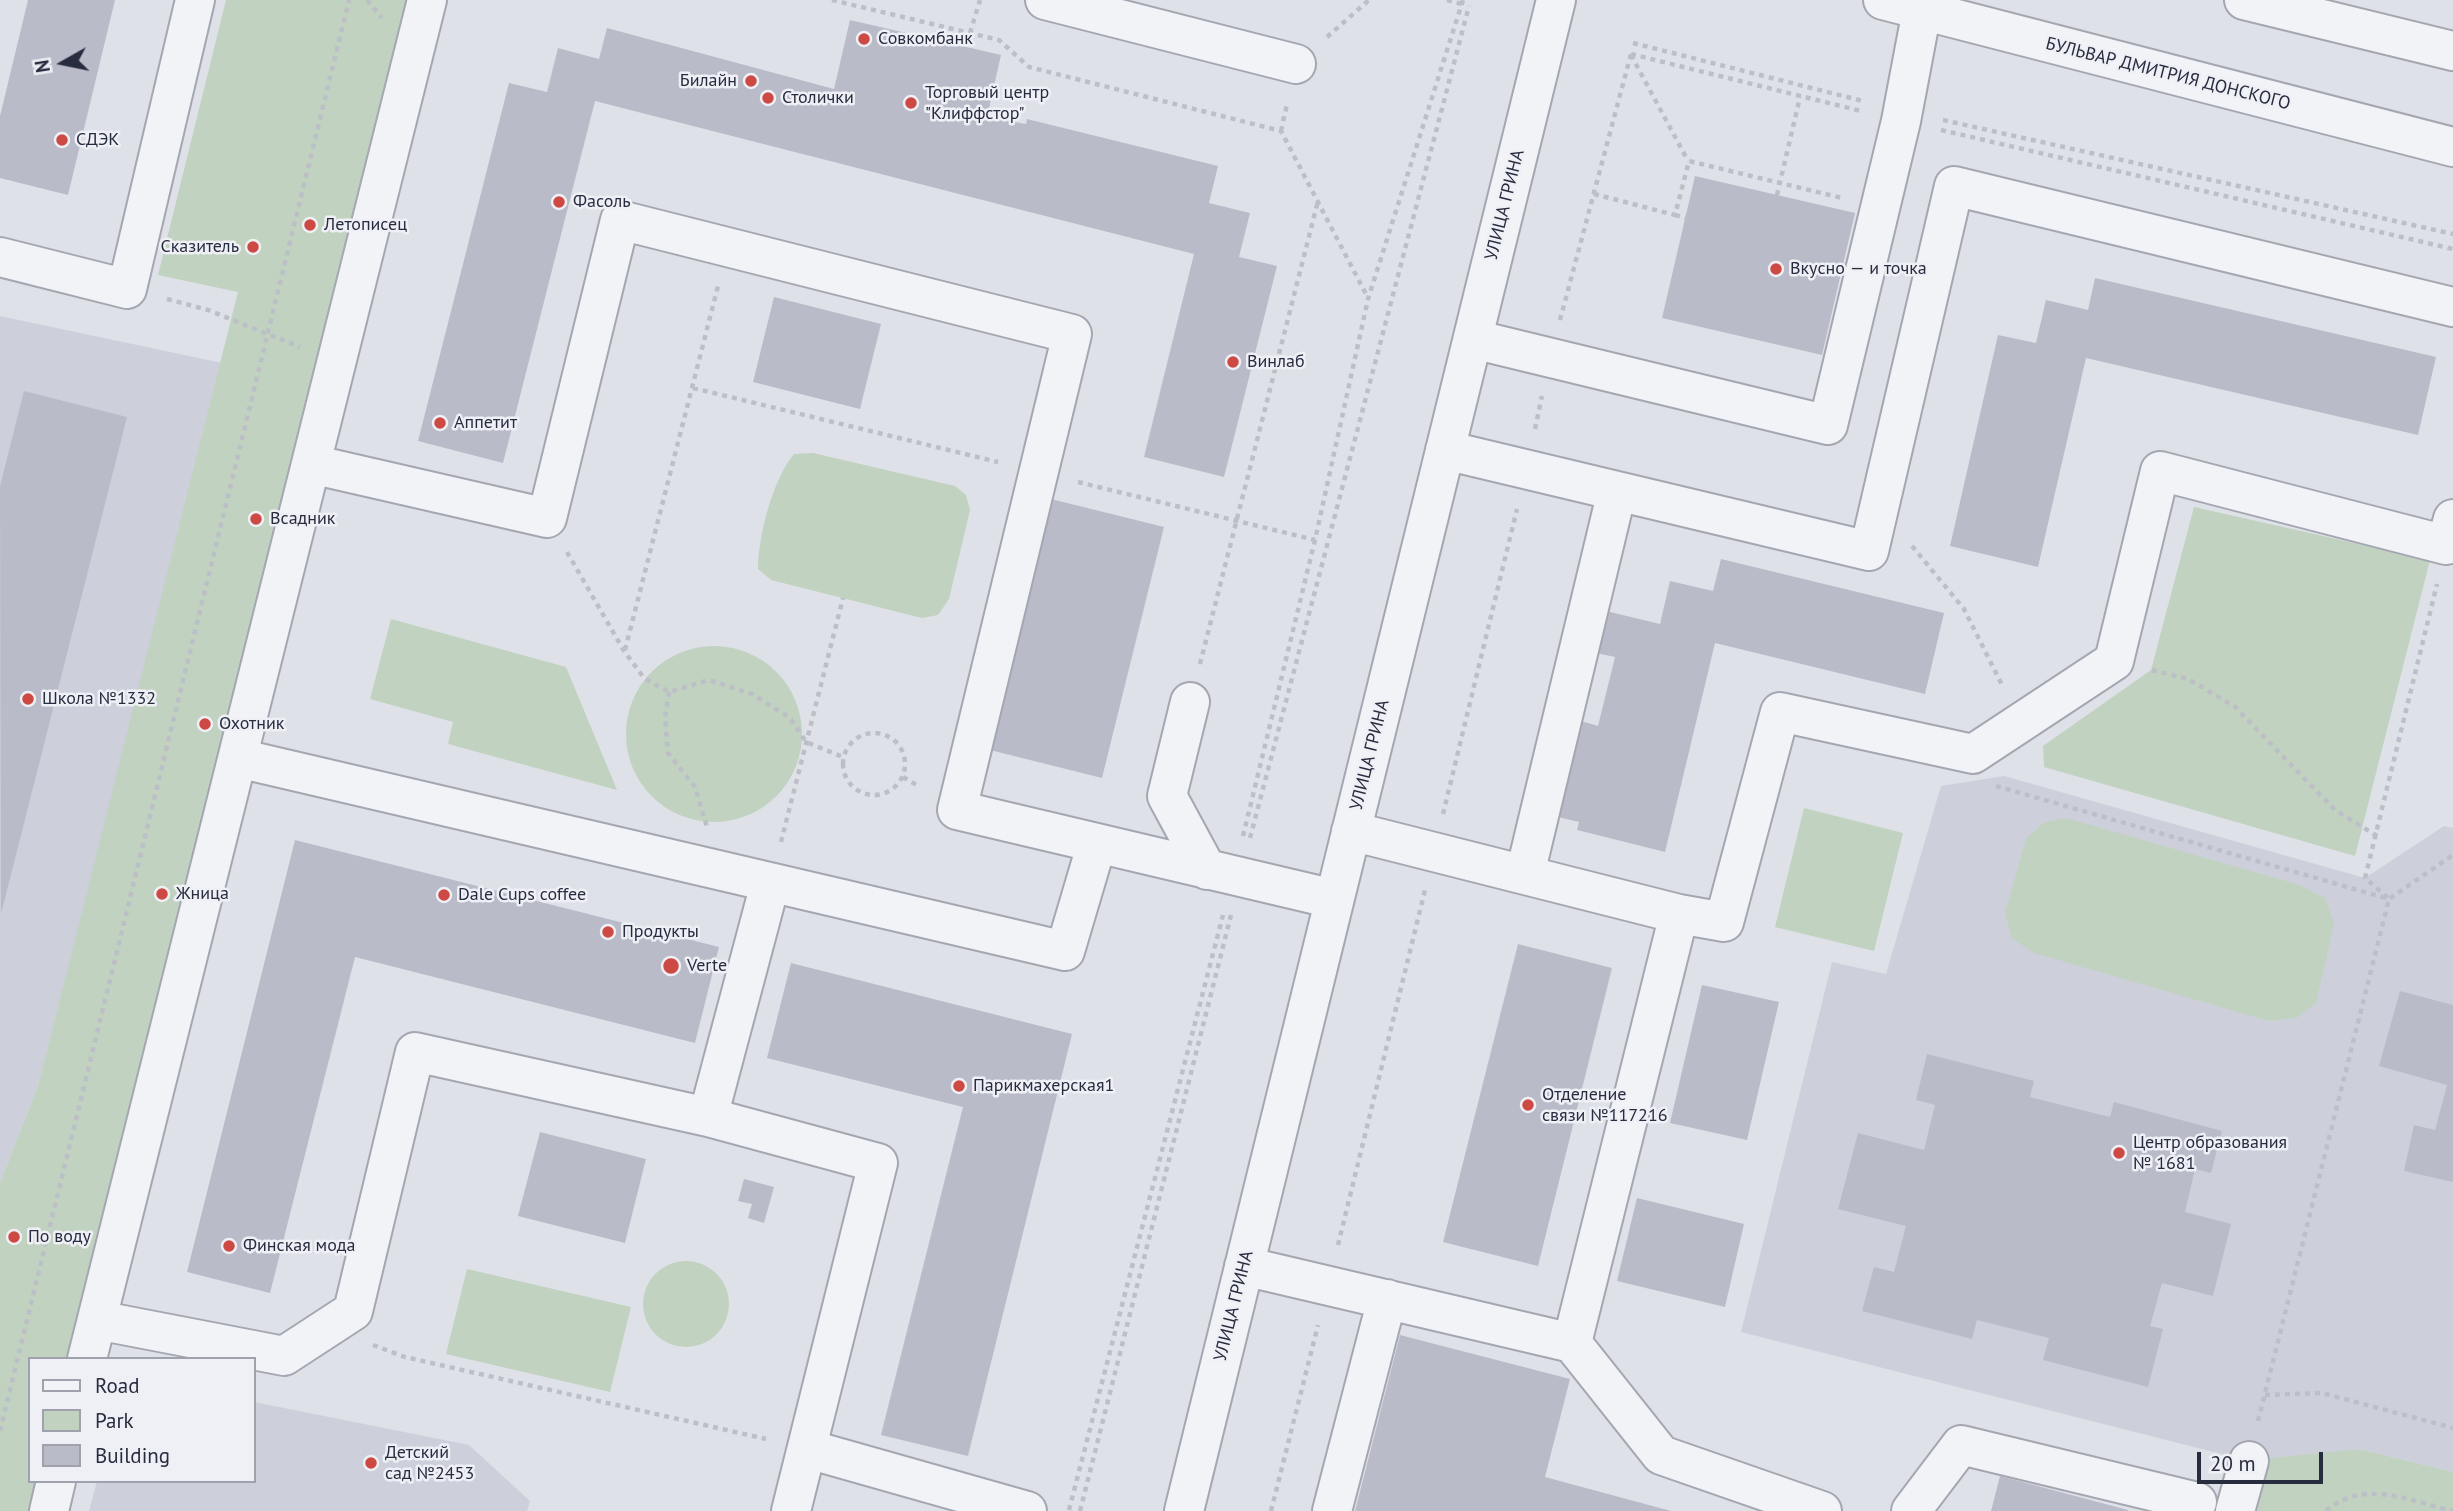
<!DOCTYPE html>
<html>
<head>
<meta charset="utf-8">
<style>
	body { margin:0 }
	#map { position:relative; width:2453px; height:1511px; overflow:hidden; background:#dfe1e8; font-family:"PT Sans",sans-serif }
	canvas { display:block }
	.legend { position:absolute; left:28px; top:1357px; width:228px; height:126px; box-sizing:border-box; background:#eff0f6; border:2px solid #9fa2ad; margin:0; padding:9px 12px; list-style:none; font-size:21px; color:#282c3f }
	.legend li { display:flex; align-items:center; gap:14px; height:35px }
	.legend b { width:35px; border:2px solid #9fa2ad }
	.north { position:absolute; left:28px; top:28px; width:70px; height:70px; -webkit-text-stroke:5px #eff0f6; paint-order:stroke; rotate:261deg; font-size:19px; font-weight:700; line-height:28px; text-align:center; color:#282c3f }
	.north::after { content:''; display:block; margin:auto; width:24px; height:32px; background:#282c3f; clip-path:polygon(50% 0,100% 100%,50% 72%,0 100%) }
	.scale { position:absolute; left:2197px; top:1452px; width:126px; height:32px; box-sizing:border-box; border:4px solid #282c3f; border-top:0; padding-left:9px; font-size:21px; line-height:24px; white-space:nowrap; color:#282c3f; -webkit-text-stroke:5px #eff0f6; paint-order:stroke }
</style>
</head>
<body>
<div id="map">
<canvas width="2453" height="1511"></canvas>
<ul class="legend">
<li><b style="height:9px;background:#f2f3f7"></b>Road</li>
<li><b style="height:19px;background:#c1d2c0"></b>Park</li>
<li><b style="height:19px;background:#b9bcc8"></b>Building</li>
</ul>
<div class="north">N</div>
<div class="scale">20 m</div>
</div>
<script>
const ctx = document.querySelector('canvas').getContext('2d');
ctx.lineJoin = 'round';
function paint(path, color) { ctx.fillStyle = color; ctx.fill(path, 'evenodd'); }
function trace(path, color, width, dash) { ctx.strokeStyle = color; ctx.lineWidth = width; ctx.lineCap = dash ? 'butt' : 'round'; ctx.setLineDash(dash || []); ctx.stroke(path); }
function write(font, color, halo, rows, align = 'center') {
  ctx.font = font + ' "PT Sans",sans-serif'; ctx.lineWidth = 5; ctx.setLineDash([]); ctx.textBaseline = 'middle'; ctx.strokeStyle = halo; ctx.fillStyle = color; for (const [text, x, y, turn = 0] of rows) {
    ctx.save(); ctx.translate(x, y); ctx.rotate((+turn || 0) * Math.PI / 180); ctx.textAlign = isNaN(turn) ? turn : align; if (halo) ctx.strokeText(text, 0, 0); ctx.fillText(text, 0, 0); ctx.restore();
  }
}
paint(new Path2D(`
	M 0,316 L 222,363 L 38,1086 L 0,1183 Z
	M 2004,776 L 2365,878 L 2444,826 L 2453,828 L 2453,1472 L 2359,1449 L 2249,1461 L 1741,1332 L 1832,962 L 1886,974 L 1941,786 Z
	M 254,1402 L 469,1445 L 530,1501 L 527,1511 L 89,1511 L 97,1481 L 254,1481 Z`), '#cdd0da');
paint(new Path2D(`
	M 226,0 L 409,0 L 71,1359 L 30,1359 L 30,1481 L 41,1481 L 34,1511 L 0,1511 L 0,1183 L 38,1086 L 238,292 L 158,275 Z
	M 813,453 L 955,486 L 966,495 L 970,510 L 949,599 L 938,615 L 922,618 L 771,580 L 758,569 C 758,536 773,479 794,454 Z
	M 2194,507 L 2430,560 L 2355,856 L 2044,767 L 2043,746 L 2151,670 Z
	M 391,619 L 566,667 L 617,790 L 448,744 L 453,722 L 370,699 Z
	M626 734a88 88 0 1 1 176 0a88 88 0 1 1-176 0Z
	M 1804,808 L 1903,833 L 1874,951 L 1775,927 Z
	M 2066,818 L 2300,885 L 2325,898 L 2334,924 L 2316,1003 L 2296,1018 L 2269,1021 L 2034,953 L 2012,938 L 2005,913 L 2026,839 L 2043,823 Z
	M643 1304a43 43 0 1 1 86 0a43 43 0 1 1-86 0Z
	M 467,1269 L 631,1307 L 610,1392 L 446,1354 Z
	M 2359,1449 L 2453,1472 L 2453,1511 L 2247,1511 L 2261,1459 Z`), '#c1d2c0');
paint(new Path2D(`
	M 28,0 L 115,0 L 68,195 L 0,178 L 0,116 Z
	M 850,20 L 1001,55 L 987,117 L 1026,124 L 1027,119 L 1218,166 L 1209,203 L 1250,213 L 1239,257 L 1277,266 L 1224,477 L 1144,457 L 1194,254 L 595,101 L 503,463 L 418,441 L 509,83 L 547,92 L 558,48 L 599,59 L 607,28 L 834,89 Z
	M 1695,176 L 1855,213 L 1822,355 L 1662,318 Z
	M 2095,278 L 2436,357 L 2418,435 L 2086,358 L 2038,567 L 1950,546 L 1998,335 L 2036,343 L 2046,300 L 2088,310 Z
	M 774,297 L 881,324 L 860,409 L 753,382 Z
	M 24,391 L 127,417 L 1,914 L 0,486 Z
	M 1047,498 L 1164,527 L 1102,778 L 986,749 Z
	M 1721,559 L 1944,613 L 1925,694 L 1715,643 L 1665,852 L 1577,830 L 1579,822 L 1558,817 L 1581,721 L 1598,726 L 1615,657 L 1596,653 L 1606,611 L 1660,624 L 1670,581 L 1713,591 Z
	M 295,840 L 719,947 L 695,1043 L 355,957 L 270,1293 L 187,1272 Z
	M 1518,944 L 1612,968 L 1538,1266 L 1443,1242 Z
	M 791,963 L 1072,1034 L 968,1456 L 881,1435 L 963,1107 L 767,1058 Z
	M 1702,985 L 1779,1002 L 1747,1140 L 1670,1123 Z
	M 2400,991 L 2453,1005 L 2453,1182 L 2404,1171 L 2414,1125 L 2435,1130 L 2447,1085 L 2379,1066 Z
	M 1927,1054 L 2034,1081 L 2030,1097 L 2110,1117 L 2114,1102 L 2222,1131 L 2211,1173 L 2195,1169 L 2185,1212 L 2231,1224 L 2213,1296 L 2162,1283 L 2150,1326 L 2163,1329 L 2148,1387 L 2043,1360 L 2049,1338 L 1977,1320 L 1972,1339 L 1862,1311 L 1874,1267 L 1894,1272 L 1906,1226 L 1838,1209 L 1858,1133 L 1924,1150 L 1935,1105 L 1916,1100 Z
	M 540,1132 L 646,1159 L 625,1243 L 518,1216 Z
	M 744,1179 L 774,1187 L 764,1223 L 748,1218 L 752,1204 L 738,1201 Z
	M 1637,1198 L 1744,1224 L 1725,1307 L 1617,1281 Z
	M 1400,1335 L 1570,1379 L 1545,1477 L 1671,1511 L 1355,1511 Z
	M 2000,1476 L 2128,1510 L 2128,1511 L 1991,1511 Z`), '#b9bcc8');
const minor = new Path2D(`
	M 1045,0 L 1296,64
	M 1883,0 L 2453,147
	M 2244,0 L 2453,51
	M 0,257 L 127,289 L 195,0
	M 1473,339 L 1828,425 L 1901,121 L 1922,10
	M 1445,450 L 1617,491 L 1525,874
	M 311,464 L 547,518 L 620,220 L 1072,334 L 957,810 L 1334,899
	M 1617,491 L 1869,551 L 1954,186 L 2453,307
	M 1190,702 L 1167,796 L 1207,870
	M 238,758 L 1065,951 L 1097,843
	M 1351,831 L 1679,914 L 1572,1343
	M 1679,914 L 1724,922 L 1780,712 L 1973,754 L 2114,661 L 2160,471 L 2446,545 L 2453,519
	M 708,1117 L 770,884
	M 1244,1266 L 1572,1343 L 1661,1455 L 1822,1511
	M 97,1320 L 284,1356 L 353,1311 L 415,1052 L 708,1117 L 878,1163 L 791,1511
	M 87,1359 L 427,0
	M 808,1449 L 1027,1511
	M 49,1511 L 56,1481
	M 1184,1511 L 1556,0
	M 1332,1511 L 1387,1299
	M 1911,1511 L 1961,1445 L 2197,1502
	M 2235,1511 L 2249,1461`);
trace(minor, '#a4a7b2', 42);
trace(new Path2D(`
	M 367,0 L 382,18
	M 832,0 L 999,40 L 1029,67 L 1281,131 L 1368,298
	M 1447,0 L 1462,4
	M 970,33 L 980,0
	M 1327,37 L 1369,0
	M 1633,43 L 1863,101
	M 1631,54 L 1861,111
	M 1631,55 L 1688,161
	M 1943,120 L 2453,234
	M 1941,130 L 2453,249
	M 1281,131 L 1287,104
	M 1594,194 L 1675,215 L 1689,161 L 1842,198
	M 1777,195 L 1800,97
	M 1675,215 L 1686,218
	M 167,299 L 208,310 L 300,347
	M 1560,320 L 1631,54
	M 693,388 L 998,462
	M 1535,429 L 1542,396
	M 1078,482 L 1315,540
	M 1912,546 L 1964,609 L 2003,687
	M 567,552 L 624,651 L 644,678 L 669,692 L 709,680 L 752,694 L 790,718 L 806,742 L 843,757
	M 625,650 L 718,286
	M 1200,664 L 1318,201
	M 2152,670 L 2188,679 L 2234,706 L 2335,810 L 2377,836
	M 669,692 L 665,717 L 668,753 L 695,787 L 707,827
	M843 764a31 31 0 1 1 62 0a31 31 0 1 1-62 0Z
	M 903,777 L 920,787
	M 1996,786 L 2389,899 L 2453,855
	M 1443,814 L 1517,509
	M 1243,836 L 1315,540 L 1368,299 L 1463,0
	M 1250,838 L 1469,6
	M 781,842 L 843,598
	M 1338,1245 L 1425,890
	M 373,1345 L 405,1357 L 766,1439
	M 2265,1395 L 2322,1393 L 2453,1428
	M 2258,1421 L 2389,899 L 2365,878 L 2437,584
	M 0,1431 L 349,0
	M 1069,1510 L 1223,915
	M 1080,1511 L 1231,915
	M 1271,1511 L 1318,1325
	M 2326,1511 C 2364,1478 2409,1501 2453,1511`), '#bdbfc7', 4.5, [5, 5]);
trace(minor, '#f2f3f7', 38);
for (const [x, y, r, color] of [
	[864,39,7,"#cd4944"],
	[751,81,7,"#cd4944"],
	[768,98,7,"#cd4944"],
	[911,103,7,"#cd4944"],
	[62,140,7,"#cd4944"],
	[559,202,7,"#cd4944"],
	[310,225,7,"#cd4944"],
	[253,247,7,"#cd4944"],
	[1776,269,7,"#cd4944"],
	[1233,362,7,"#cd4944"],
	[440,423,7,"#cd4944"],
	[256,519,7,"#cd4944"],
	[28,699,7,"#cd4944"],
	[205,724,7,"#cd4944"],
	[162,894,7,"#cd4944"],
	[444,895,7,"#cd4944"],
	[608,932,7,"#cd4944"],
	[671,966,9,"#cd4944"],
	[959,1086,7,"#cd4944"],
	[1528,1105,7,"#cd4944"],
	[2119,1153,7,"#cd4944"],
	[14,1237,7,"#cd4944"],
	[229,1246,7,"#cd4944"],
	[371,1463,7,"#cd4944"]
]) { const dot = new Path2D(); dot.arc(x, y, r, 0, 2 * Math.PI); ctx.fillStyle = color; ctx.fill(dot); trace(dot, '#eff0f6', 2.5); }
write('18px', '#282c3f', '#eff0f6', [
	["Совкомбанк",878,39],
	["Билайн",737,81,"right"],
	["Торговый центр",925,93],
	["\"Клиффстор\"",925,114],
	["Столички",782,98],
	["СДЭК",76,140],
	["Фасоль",573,202],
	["Летописец",324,225],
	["Сказитель",239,247,"right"],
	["Вкусно — и точка",1790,269],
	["Винлаб",1247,362],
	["Аппетит",454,423],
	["Всадник",270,519],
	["Школа №1332",42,699],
	["Охотник",219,724],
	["Жница",176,894],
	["Dale Cups coffee",458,895],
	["Продукты",622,932],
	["Verte",687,966],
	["Парикмахерская1",973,1086],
	["Отделение",1542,1095],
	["связи №117216",1542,1116],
	["Центр образования",2133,1143],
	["№ 1681",2133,1164],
	["По воду",28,1237],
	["Финская мода",243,1246],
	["Детский",385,1453],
	["сад №2453",385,1474]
], 'left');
write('18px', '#282c3f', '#eff0f6', [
	["БУЛЬВАР ДМИТРИЯ ДОНСКОГО",2168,74,14],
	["УЛИЦА ГРИНА",1505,205,-76],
	["УЛИЦА ГРИНА",1370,755,-76],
	["УЛИЦА ГРИНА",1234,1306,-76]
]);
</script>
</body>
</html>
